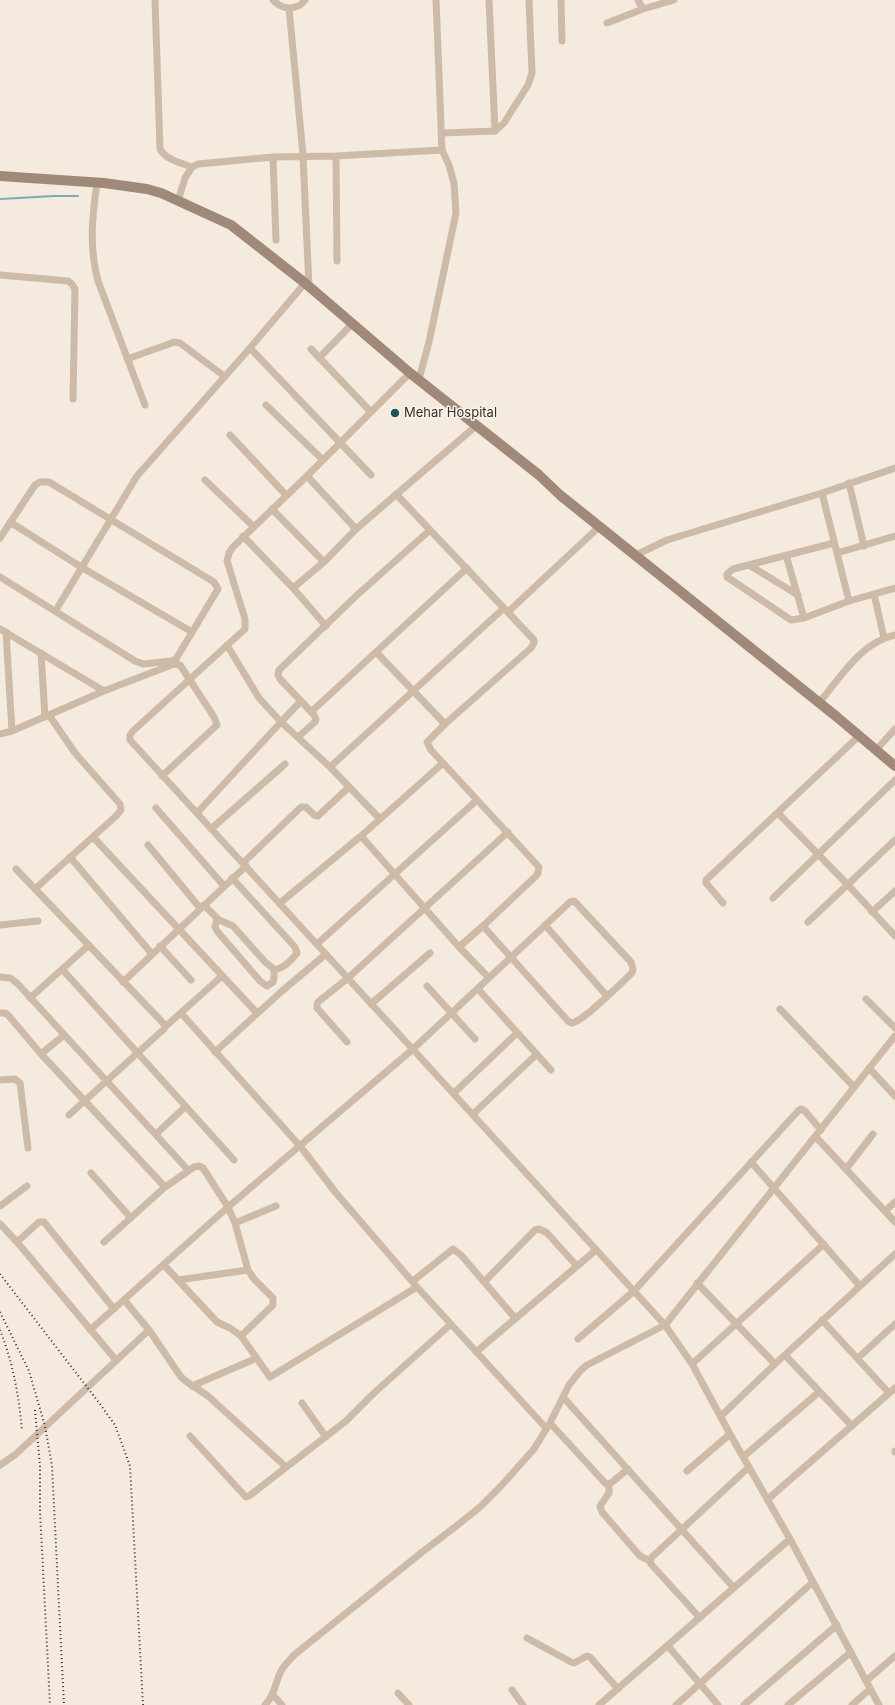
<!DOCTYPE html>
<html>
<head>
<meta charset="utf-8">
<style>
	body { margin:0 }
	canvas { display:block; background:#f4eadd }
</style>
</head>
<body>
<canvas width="895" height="1705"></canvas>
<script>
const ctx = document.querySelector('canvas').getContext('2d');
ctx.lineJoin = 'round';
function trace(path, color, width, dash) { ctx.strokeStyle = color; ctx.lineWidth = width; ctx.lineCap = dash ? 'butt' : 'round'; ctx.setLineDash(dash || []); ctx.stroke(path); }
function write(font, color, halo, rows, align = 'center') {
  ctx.font = font + ' Inter,sans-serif'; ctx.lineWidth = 3; ctx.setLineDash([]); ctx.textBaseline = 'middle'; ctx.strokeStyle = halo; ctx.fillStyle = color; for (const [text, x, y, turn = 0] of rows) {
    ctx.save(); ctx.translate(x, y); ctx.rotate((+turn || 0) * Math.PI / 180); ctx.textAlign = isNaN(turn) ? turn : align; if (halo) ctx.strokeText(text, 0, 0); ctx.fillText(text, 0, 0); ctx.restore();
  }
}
trace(new Path2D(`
	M 1,199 L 54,196 L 78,196`), '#7aadb2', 2);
trace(new Path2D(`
	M 155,0 L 160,149 C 166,160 181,163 192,167 L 185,178 L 178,201
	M 273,0 C 282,10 297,11 305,0
	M 489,0 L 495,131
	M 561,0 L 562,41
	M 638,0 L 643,9
	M 289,8 L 303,155 L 309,287
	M 607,23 L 643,9 L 674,0
	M 443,133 L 495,131 L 504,123 L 528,85 L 532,73 L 529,0
	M 336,156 L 337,261
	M 273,157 L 276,240
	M 192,167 L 198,164 L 273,157 L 336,156 L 442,150 L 436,0
	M 97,183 C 92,217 89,247 98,281 L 145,405
	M 0,275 L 68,281 L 72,284 L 75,289 L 73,399
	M 250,348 L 371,475
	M 311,349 L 371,412
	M 319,358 L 353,323
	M 127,359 L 169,344 L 174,342 L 180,343 L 224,376
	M 410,373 L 307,476 L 233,547 L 229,553 L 227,561 L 245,619 L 245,629 L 133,731 L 130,735 L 130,740 L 665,1325 L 692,1364 L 730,1434 L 790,1539 L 879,1705
	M 419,379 L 429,342 L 456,213 L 454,183 L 449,165 L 442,150
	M 266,405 L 323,460
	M 230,435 L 286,495
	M 307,476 L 356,529
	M 205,480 L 254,527
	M 849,483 L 864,546
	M 822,493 L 849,601
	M 396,494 L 534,640 L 534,643 L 531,648 L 445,724 L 427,742 L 431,750 L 539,867 L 538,873 L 536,876 L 483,926 L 459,947
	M 272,509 L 324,562
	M 10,522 L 81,567 L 192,632
	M 243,536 L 293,588 L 326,626
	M 0,538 L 35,485 L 40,482 L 49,482 L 214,582 L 218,589 L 176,659 L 172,661 L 143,664 L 135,661 L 0,577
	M 834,543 L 733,569 L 727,574 L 727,577 L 791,620 L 804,618 L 849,601 L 895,588
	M 837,553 L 895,536
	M 636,555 L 667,540 L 822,493 L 895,468
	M 786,555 L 804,618
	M 749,565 L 798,595
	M 293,588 L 324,562 L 356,529 L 476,426
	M 874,594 L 884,638
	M 56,610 L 137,476 L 250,348 L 305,283
	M 508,612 L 600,526
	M 0,629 L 104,691
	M 6,632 L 12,731
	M 376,652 L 445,724
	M 41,653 L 45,717
	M 819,703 C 841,677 860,643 895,635
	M 311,712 L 467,568
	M 0,734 L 12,731 L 104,691 L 174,664 L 180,665 L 214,717 L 217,725 L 162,776
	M 298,737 L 315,722 L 316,719 L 314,715 L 301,701
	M 876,750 L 895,729
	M 330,767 L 504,608
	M 156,808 L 224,886
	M 197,813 L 281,722 L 259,698 L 227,645
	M 778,813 L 848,885 L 895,936
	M 380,819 L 330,767 L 281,722 L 301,701 L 280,679 L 278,675 L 279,670 L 356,596 L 430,530
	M 211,829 L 285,764
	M 361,836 L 459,947 L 489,978
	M 93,837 L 257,1013
	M 148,845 L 200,908
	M 70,857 L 152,954
	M 243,863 L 301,807 L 306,807 L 314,815 L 318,816 L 349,787
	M 16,869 L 165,1025 L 164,1029 L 69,1115
	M 35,889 L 116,816 L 121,810 L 120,804 L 75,753 L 49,715
	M 773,898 L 895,780
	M 280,903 L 361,836 L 443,763
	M 723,903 L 706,883 L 706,880 L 859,736
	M 204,905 L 219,920 L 233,926 L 265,962 L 274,969 C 281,971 293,959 297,953 L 295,947 L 232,878
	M 872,912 L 895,891
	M 217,919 L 215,927 L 217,931 L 260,981 L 267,986 L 273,982 L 274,978 L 274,969
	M 808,922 L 895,840
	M 0,925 L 38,921
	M 545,925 L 607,996
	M 317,944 L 477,800
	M 160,946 L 191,980
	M 62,969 L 234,1160
	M 0,977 L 10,978 L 17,983 L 188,1170
	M 123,982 L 246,866
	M 427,986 L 475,1039
	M 478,989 L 551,1070
	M 30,998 L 89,945
	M 866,999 L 895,1028
	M 371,1004 L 430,953
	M 780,1009 L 854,1087
	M 0,1013 L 5,1013 L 8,1015 L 41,1054 L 165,1187
	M 181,1013 L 300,1146 L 336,1193 L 417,1287 L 546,1428
	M 165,1027 L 222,976
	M 347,1042 L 317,1008 L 317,1005 L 318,1002 L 348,978 L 508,832
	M 215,1052 L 282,991 L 326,954
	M 41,1054 L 64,1035
	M 869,1068 L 895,1096
	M 0,1080 L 15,1079 L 20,1083 L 28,1148
	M 454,1093 L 517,1033
	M 473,1114 L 537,1054
	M 156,1134 L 185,1107
	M 816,1137 L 895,1222
	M 751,1162 L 860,1286
	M 846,1169 L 873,1134
	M 91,1173 L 131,1218
	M 0,1206 L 27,1186
	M 885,1211 L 895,1202
	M 235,1223 L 276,1206
	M 0,1224 L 17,1242 L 116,1360
	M 17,1242 L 39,1222 L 44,1222 L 114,1309
	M 104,1242 L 165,1187 L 194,1167 L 199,1166 L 203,1168 L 228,1207 L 235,1223 L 248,1270 L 254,1279 L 273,1298 L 273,1305 L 241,1336
	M 164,1265 L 217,1322 L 230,1328 L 241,1336 L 270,1377 L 417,1287
	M 178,1280 L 248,1270
	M 413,1281 L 453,1249 L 461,1255 L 515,1318
	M 484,1282 L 535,1230 L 539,1229 L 547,1233 L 576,1265
	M 697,1283 L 775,1364
	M 125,1301 L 149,1330 L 181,1377 L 187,1382 L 208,1396 L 286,1467
	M 822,1320 L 889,1393
	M 90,1330 L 228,1207 L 413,1049 L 570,902 L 574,901 L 576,903 L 631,962 L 633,969 L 632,973 C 621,983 584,1021 572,1023 L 568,1021 L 483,926
	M 578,1339 L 634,1291 L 798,1111 L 801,1109 L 804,1110 L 821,1130
	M 476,1352 L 596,1250
	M 785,1355 L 852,1426
	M 858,1358 L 895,1324
	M 692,1364 L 824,1244
	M 192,1386 L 257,1358
	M 563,1397 L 734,1588
	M 302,1403 L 326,1437
	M 721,1416 L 775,1364 L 895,1254
	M 550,1423 L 606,1484 L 611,1483 L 628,1469
	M 190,1436 L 244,1495 L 246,1497 L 249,1496 L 346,1421 L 374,1393 L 451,1324
	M 895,1451 L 895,1452
	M 743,1457 L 819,1392
	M 0,1465 L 16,1454 L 149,1330
	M 687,1471 L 730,1434
	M 609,1484 L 609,1493 L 600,1506 L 602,1512 L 640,1556 L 650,1561 L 651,1564 L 700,1618
	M 768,1499 L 895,1388
	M 650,1561 L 652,1557 L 749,1467
	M 527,1638 L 571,1662 L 574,1663 L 587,1656 L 590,1657 L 618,1689
	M 668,1646 L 718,1705
	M 866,1681 L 895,1656
	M 512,1690 L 523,1705
	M 398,1693 L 409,1705
	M 273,1695 L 282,1705
	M 265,1705 C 274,1696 275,1685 280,1673 C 283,1666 289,1661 294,1655 L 421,1553 L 455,1527 L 480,1507 L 501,1486 L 534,1449 L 550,1423 L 569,1385 L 581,1370 L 587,1365 L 665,1325 L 895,1036
	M 599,1705 L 790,1539
	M 676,1705 L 813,1582
	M 744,1705 L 837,1625
	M 788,1705 L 851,1652
	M 852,1705 L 870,1689`), '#cdbba8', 7);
trace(new Path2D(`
	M 0,176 L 104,183 L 147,189 L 161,193 L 231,225 L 305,283 L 410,373 L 539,475 L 560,495 L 837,717 L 895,766`), '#a08979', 10);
trace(new Path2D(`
	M 0,1274 L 100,1404 L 115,1425 L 130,1466 L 143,1705
	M 0,1312 L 29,1371 L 45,1426 L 52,1466 L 64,1705
	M 0,1330 C 13,1363 19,1396 22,1431
	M 35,1410 L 40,1466 L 40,1511 L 50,1705`), '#392e28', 2, [1, 3]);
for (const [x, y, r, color] of [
	[395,413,5,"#1b555d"]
]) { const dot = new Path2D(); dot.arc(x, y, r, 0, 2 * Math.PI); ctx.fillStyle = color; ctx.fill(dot); trace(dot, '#fbf4ea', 1.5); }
write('13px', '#392e28', '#fbf4ea', [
	["Mehar Hospital",404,413]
], 'left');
</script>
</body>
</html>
